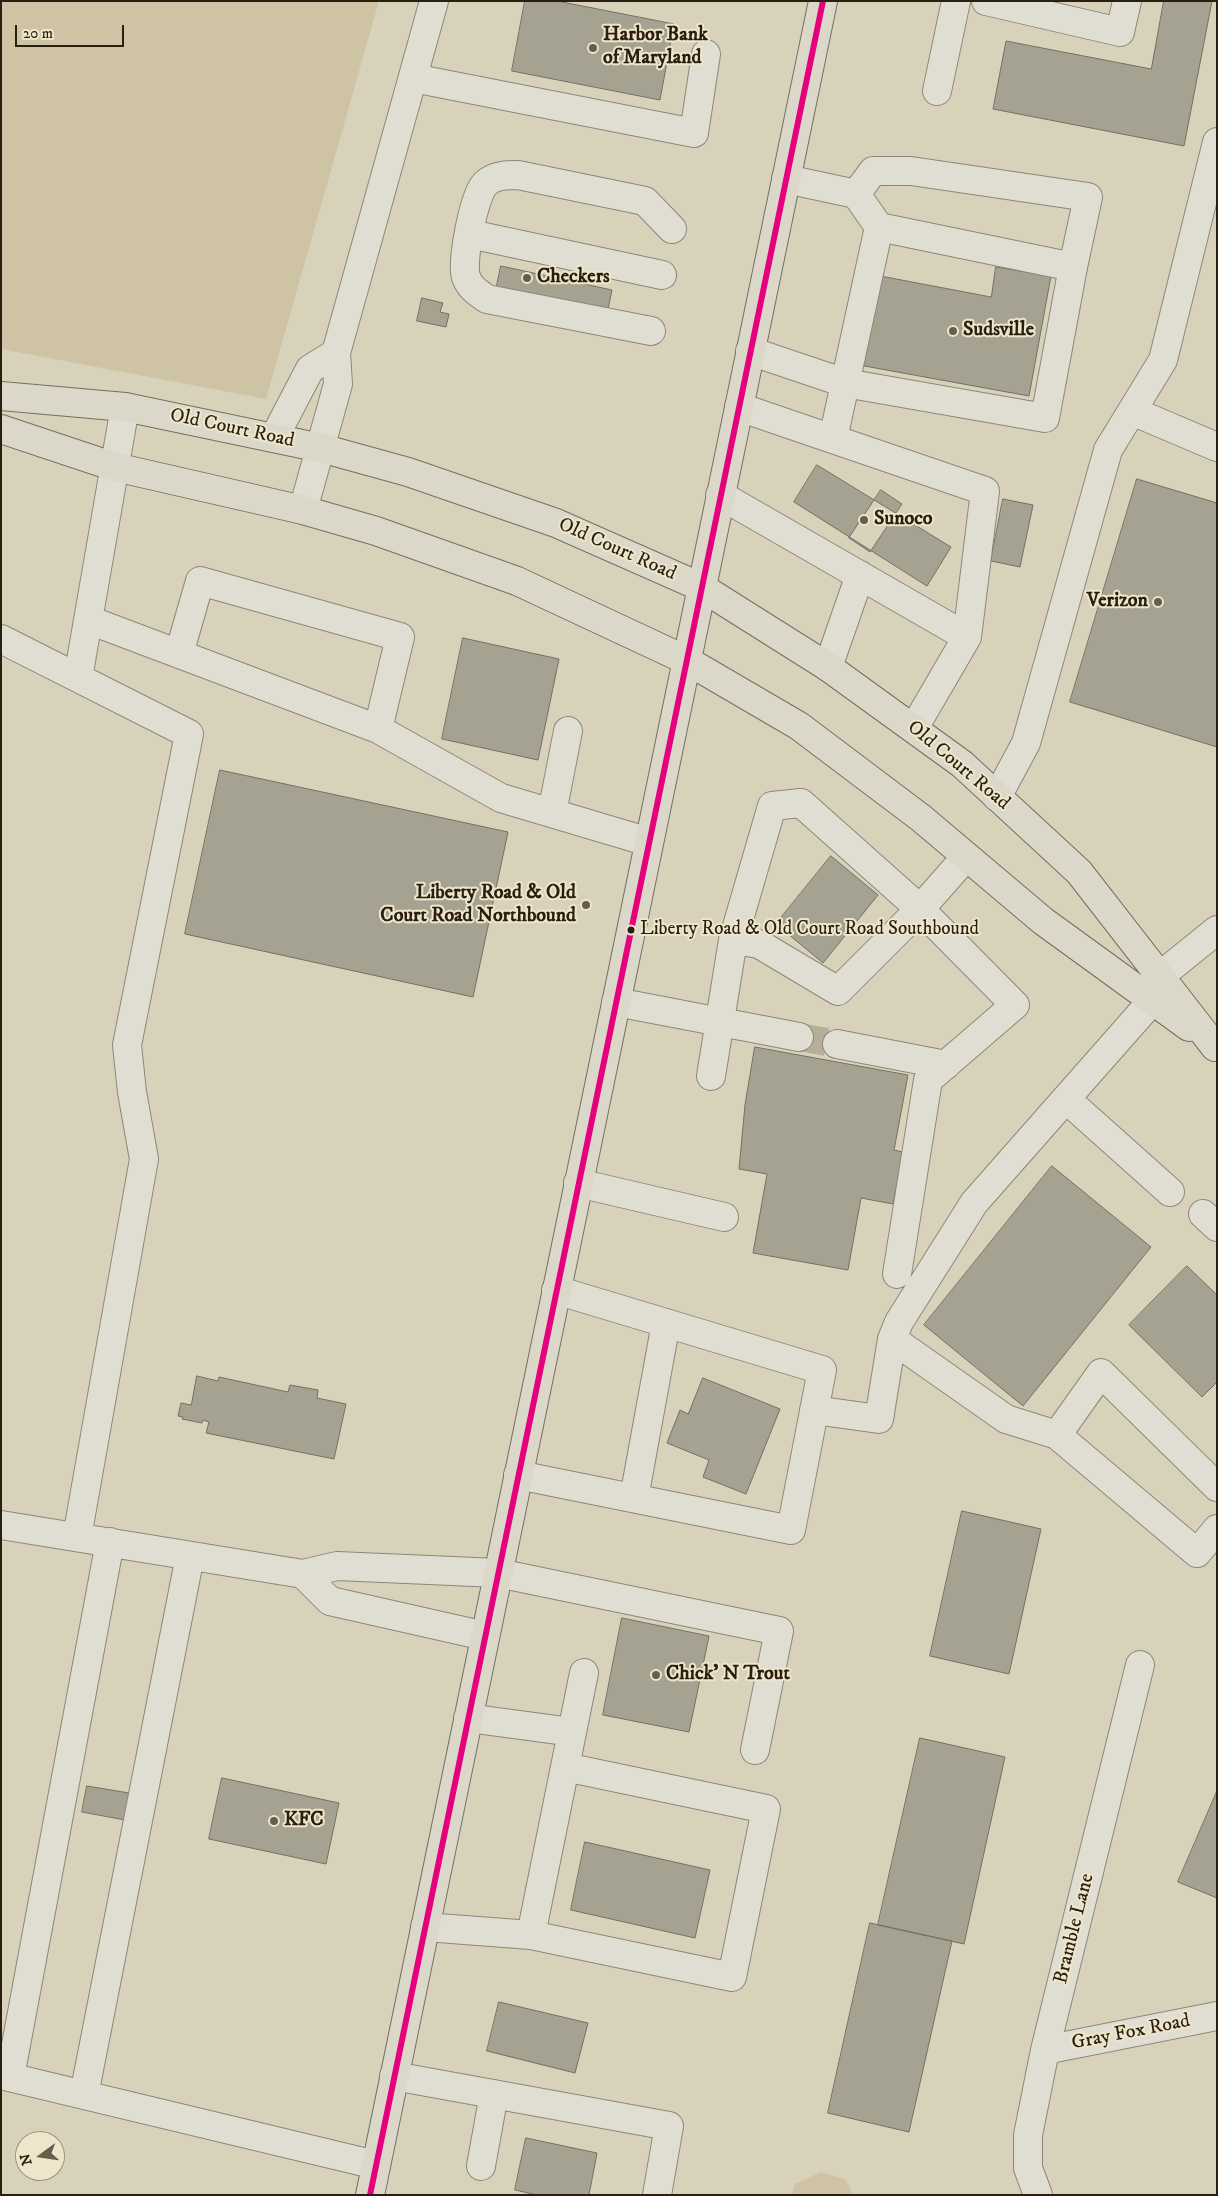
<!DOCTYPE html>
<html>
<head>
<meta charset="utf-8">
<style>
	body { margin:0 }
	#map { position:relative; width:1218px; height:2196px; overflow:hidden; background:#d8d2bb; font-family:"IM FELL DW Pica",serif }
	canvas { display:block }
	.frame { position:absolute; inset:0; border:2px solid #2a1e11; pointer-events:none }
	.north { position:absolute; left:15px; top:2131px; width:50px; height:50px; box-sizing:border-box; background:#eee6ca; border:1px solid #a09680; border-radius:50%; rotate:256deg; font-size:14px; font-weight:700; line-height:20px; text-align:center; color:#2a1e11 }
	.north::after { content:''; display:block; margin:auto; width:18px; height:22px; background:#675d4c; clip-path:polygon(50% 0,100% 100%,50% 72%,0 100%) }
	.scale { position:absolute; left:15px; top:25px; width:109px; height:22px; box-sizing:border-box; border:2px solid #2a1e11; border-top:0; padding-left:6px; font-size:15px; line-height:18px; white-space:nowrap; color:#2a1e11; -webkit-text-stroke:4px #eee6ca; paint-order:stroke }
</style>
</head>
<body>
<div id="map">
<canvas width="1218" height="2196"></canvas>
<div class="frame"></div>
<div class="north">N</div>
<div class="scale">20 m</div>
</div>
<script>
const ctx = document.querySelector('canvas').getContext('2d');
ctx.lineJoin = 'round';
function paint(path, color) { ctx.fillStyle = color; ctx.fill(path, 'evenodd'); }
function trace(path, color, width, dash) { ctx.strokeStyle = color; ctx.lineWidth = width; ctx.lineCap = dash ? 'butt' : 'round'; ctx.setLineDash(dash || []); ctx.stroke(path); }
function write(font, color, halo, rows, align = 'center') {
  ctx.font = font + ' "IM FELL DW Pica",serif'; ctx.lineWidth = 4; ctx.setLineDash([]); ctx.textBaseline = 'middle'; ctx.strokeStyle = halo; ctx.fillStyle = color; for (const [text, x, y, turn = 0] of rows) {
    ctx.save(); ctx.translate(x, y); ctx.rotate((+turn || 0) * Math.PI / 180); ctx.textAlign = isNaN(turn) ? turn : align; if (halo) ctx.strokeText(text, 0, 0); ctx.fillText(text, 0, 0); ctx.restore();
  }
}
paint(new Path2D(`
	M 1,1 L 379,1 L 266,399 L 1,349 Z
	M 821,2172 L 846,2180 L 853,2195 L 792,2195 L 795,2184 Z`), '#cec4a5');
const building = new Path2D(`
	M 525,1 L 557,1 L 674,24 L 660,100 L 512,71 Z
	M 1164,1 L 1212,1 L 1184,146 L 993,109 L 1006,41 L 1151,69 Z
	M 501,266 L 612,290 L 607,314 L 496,290 Z
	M 996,267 L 1051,276 L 1029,396 L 859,365 L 875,275 L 991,297 Z
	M 422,298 L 443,303 L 440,312 L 449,314 L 446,327 L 417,321 Z
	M 817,465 L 951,547 L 927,586 L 794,502 Z
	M 1137,479 L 1217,503 L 1217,747 L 1070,702 Z
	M 881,490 L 902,504 L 870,552 L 849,538 Z
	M 1003,499 L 1033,505 L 1020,567 L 991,561 Z
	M 463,638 L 559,659 L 538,760 L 442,739 Z
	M 220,770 L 508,832 L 473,997 L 185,934 Z
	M 831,856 L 878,895 L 823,963 L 776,924 Z
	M 755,1047 L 908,1075 L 894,1150 L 903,1152 L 893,1204 L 861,1198 L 848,1270 L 753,1253 L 767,1174 L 739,1169 L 745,1105 Z
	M 1052,1166 L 1151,1247 L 1023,1406 L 924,1325 Z
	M 1187,1266 L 1217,1295 L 1217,1382 L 1202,1397 L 1129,1325 Z
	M 197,1376 L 218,1381 L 219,1377 L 288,1392 L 290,1385 L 318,1390 L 317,1398 L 346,1404 L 334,1459 L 206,1433 L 209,1422 L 203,1420 L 202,1423 L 182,1419 L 183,1417 L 178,1416 L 181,1403 L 191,1405 Z
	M 703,1378 L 780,1409 L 746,1494 L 703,1477 L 709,1460 L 667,1443 L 680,1410 L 688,1414 Z
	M 962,1511 L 1041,1529 L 1009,1674 L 930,1656 Z
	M 622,1618 L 709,1636 L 689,1732 L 603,1715 Z
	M 920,1738 L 1005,1757 L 964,1944 L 878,1925 Z
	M 222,1778 L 339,1803 L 326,1864 L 209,1839 Z
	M 87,1786 L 129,1793 L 125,1820 L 82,1812 Z
	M 1217,1791 L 1217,1898 L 1178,1882 Z
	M 585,1842 L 710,1870 L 695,1938 L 571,1910 Z
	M 870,1923 L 952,1941 L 909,2132 L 828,2113 Z
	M 499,2002 L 588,2023 L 575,2073 L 487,2051 Z
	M 526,2138 L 597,2153 L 589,2195 L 537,2195 L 515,2190 Z`);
paint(building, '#a6a292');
trace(building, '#746f62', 1);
trace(new Path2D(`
	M 799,1037 L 837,1044`), '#b5ae99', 28, [28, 14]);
const minor = new Path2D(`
	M 986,1 L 1120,32 L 1127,1
	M 413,78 L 694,133 L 706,54
	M 937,91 L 956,1
	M 856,194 L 873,171 L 911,171 L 1088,197 L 1073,267
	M 470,234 L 662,275
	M 651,331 L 487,299 C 477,292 470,288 466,277 C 461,262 474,195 485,184 C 494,175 507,175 518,175 L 645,201 L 672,229
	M 750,351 L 845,383 L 1045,418 L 1073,267 L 879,227 L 856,194 L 786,179
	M 336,353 L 434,1
	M 739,407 L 985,491 L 967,637
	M 1132,411 L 1217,447
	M 274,438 L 310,369 L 336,353 L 338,384 L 303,510
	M 833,439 L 879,227
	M 720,495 L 967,637 L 914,728
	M 89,620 L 378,729 L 501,798 L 649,842
	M 1,639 L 189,734 L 127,1045 L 132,1092 L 144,1159 L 77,1537
	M 179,654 L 200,581 L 400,637 L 378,729
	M 828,667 L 860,575
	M 78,678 L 125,407
	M 997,797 L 1026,743 L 1108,450 L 1163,360 L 1217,142
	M 552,813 L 568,731
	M 733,940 L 772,806 L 801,803 L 920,909 L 1015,1005 L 928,1080 L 897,1274
	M 1160,976 L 1217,930
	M 1152,1001 L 974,1203 L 899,1322 L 892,1339 L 1006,1419 L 1057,1435 L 1197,1553 L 1217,1529
	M 616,1002 L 799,1037
	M 837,1044 L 946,1065
	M 711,1076 L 733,940 L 759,944 L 838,991 L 920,909 L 966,857
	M 1066,1099 L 1170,1192
	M 578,1183 L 724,1217
	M 1203,1214 L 1217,1227
	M 814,1410 L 879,1419 L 892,1339
	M 1057,1435 L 1101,1373 L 1217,1487
	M 518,1475 L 791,1530 L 822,1370 L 556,1290
	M 634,1498 L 666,1323
	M 1,1525 L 303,1574
	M 485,1636 L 330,1601 L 303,1574 L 337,1566 L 498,1573 L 779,1631 L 755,1750
	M 468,1718 L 572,1732
	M 425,1927 L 531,1935 L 732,1977 L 766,1809 L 565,1767
	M 531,1935 L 584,1673
	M 1045,2050 L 1217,2016
	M 1,2075 L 376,2165
	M 394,2076 L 669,2126 L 657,2195
	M 10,2077 L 110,1542
	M 84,2095 L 190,1556
	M 481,2166 L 494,2094
	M 1038,2195 L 1028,2168 L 1028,2135 L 1045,2050 L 1140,1665`);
const major = new Path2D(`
	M 1,396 L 125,407 L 321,448 L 408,472 L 556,523 L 701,587 L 828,667 L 962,764 L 1079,872 L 1215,1047
	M 1,429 L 115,467 L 303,510 L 376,531 L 517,581 L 686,660 L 799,726 L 921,818 L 1043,921 L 1189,1027
	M 370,2195 L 823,1`);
trace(minor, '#8c8779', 30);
trace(major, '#746f62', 30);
trace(minor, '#e0ded2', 28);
trace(major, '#dbd8ca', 28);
trace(new Path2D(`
	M 370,2195 L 823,1`), '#e5007d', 6);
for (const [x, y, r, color] of [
	[593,48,5,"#675d4c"],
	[527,278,5,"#675d4c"],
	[953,331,5,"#675d4c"],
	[864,520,5,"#675d4c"],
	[1158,602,5,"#675d4c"],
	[586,905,5,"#675d4c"],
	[631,930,4.5,"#2a1e11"],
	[656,1675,5,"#675d4c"],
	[274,1821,5,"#675d4c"]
]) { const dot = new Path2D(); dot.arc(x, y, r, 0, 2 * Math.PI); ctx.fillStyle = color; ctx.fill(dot); trace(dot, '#eee6ca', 2); }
write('19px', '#2a1e11', '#eee6ca', [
	["Liberty Road & Old Court Road Southbound",640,930]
], 'left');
write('bold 20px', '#2a1e11', '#eee6ca', [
	["Harbor Bank",603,36],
	["of Maryland",603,59],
	["Checkers",537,278],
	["Sudsville",963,331],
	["Sunoco",874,520],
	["Verizon",1148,602,"right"],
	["Liberty Road & Old",576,894,"right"],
	["Court Road Northbound",576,917,"right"],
	["Chick' N Trout",666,1675],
	["KFC",284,1821]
], 'left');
write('20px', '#2a1e11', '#eee6ca', [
	["Old Court Road",232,429,12],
	["Old Court Road",617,550,24],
	["Old Court Road",958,766,40],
	["Bramble Lane",1075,1929,-76],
	["Gray Fox Road",1131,2033,-11]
]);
</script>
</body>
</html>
